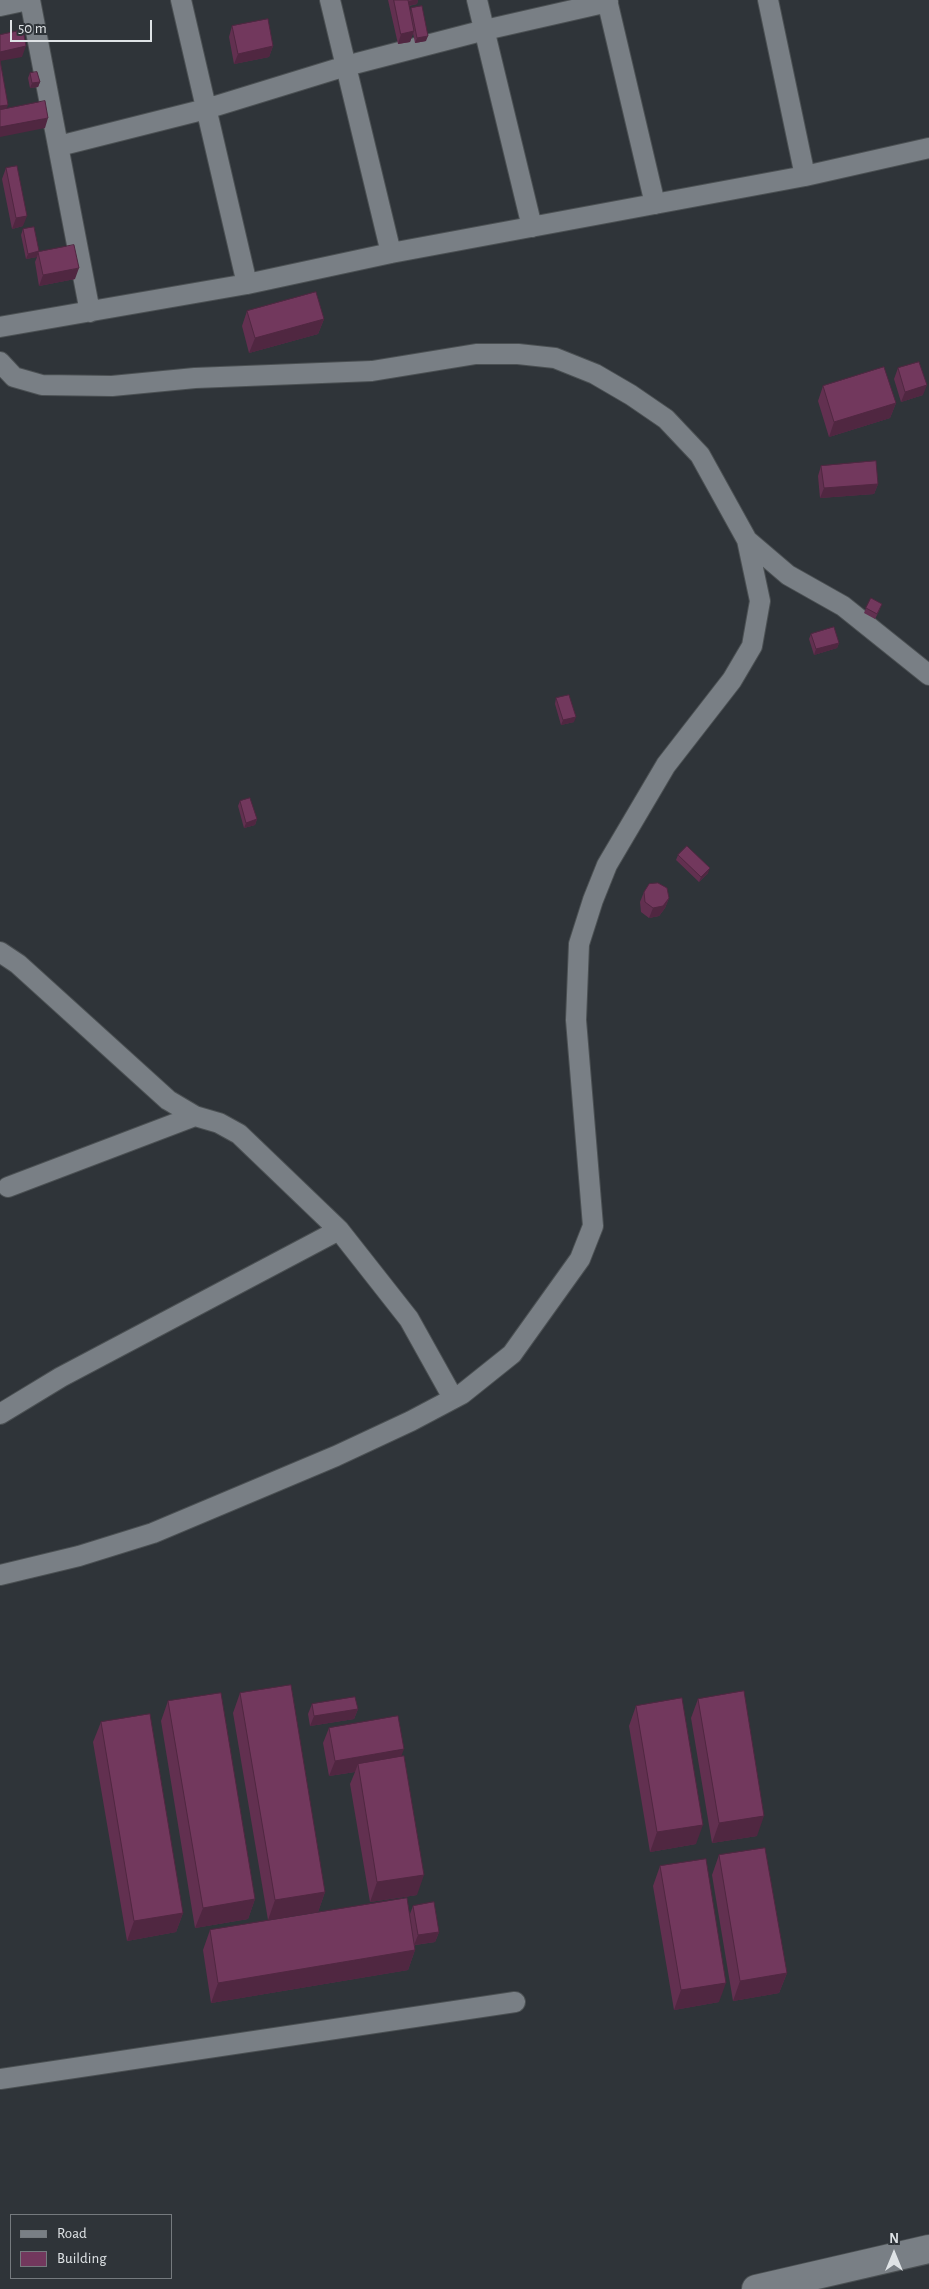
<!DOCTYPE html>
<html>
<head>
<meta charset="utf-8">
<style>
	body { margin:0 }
	#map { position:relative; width:929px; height:2289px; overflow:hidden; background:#2f3439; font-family:"Alegreya Sans",sans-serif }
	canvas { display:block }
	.legend { position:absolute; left:10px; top:2214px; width:162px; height:65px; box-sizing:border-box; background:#2f3439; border:1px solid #757a7e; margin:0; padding:6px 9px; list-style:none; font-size:15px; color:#dfe3e6 }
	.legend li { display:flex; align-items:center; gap:10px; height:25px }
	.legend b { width:25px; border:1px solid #757a7e }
	.north { position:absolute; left:869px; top:2229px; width:50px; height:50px; -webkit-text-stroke:4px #2f3439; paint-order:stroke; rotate:0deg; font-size:14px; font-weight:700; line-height:20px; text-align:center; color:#dfe3e6 }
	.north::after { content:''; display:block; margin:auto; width:18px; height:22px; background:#dfe3e6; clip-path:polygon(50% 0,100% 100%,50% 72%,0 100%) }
	.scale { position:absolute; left:10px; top:20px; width:142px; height:22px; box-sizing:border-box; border:2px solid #dfe3e6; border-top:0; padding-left:6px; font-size:15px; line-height:18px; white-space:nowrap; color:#dfe3e6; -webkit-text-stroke:4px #2f3439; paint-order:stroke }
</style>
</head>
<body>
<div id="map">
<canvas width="929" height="2289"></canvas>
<ul class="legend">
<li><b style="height:6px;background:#797f85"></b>Road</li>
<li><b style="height:14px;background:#72385d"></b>Building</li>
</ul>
<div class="north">N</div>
<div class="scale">50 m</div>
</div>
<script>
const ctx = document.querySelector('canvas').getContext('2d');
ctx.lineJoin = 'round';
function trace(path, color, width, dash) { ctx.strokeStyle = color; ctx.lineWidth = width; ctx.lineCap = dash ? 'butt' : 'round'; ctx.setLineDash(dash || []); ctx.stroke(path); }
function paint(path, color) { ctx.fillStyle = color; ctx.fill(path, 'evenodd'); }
const street = new Path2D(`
	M 30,0 L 90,312
	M 181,0 L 247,284
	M 330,0 L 391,253
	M 477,0 L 532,227
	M 607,0 L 655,204
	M 768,0 L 805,176
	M 0,6 L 28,0
	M 59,146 L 206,109 L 346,66 L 485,30 L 608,2
	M 0,327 L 247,284 L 391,253 L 805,176 L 929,148
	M 0,362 L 14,377 L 42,385 L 112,386 L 195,378 L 372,371 L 476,354 L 518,354 L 555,358 L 595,374 L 631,395 L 666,419 L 700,455 L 747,540 L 760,601 L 752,646 L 732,680 L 666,765 L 607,865 L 593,900 L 579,944 L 576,1020 L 593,1226 L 580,1259 L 512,1354 L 462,1394 L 411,1421 L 336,1456 L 153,1533 L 79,1556 L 0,1575
	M 747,540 L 788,575 L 843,606 L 929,675
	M 0,952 L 18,964 L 168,1100 L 195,1116 L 219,1123 L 239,1134 L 339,1230 L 409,1319 L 453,1398
	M 8,1187 L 195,1116
	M 0,1414 L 61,1377 L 339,1230
	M 0,2079 L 515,2002`);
const secondary = new Path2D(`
	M 756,2289 L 929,2249`);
trace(street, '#4b5053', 22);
trace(secondary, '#4b5053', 30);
trace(street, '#797f85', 20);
trace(secondary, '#797f85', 28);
paint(new Path2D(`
	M 388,0 L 418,0 L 417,4 L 409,6 L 410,12 L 411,8 L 426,41 L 415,43 L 413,33 L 410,42 L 398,44 Z
	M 232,26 L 273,46 L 269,57 L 234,64 L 229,37 Z
	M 30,73 L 40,82 L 38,87 L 30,88 L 28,78 Z
	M 6,168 L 23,226 L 12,229 L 2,179 Z
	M 23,229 L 39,251 L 75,279 L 39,286 L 35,262 L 37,257 L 26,259 L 21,235 Z
	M 247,311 L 324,319 L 318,334 L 249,353 L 242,326 Z
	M 898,368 L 923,395 L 901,402 L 894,379 Z
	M 823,386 L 896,403 L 890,418 L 829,437 L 818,401 Z
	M 821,466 L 878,484 L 874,494 L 820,498 L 818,476 Z
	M 866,608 L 880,609 L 875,619 L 864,613 Z
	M 811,634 L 839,643 L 837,648 L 814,655 L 809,639 Z
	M 556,698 L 574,722 L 561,725 L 555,704 Z
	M 240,801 L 257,819 L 255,825 L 244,828 L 238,806 Z
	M 678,855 L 708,873 L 699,882 L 676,860 Z
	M 644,892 L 669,898 L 665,908 L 659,916 L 649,918 L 641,912 L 640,902 Z
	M 240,1693 L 325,1892 L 318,1912 L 268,1920 L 233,1713 Z
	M 698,1699 L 757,1836 L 712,1843 L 691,1718 Z
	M 168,1701 L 255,1899 L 248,1919 L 195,1928 L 161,1721 Z
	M 312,1704 L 358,1709 L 354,1719 L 310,1726 L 308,1714 Z
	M 636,1706 L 696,1844 L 650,1852 L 629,1726 Z
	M 101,1722 L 183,1913 L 176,1932 L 127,1941 L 93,1742 Z
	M 329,1728 L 401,1757 L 417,1895 L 370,1902 L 350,1784 L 355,1772 L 329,1776 L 323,1743 Z
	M 719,1855 L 787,1973 L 779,1993 L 733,2001 L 712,1875 Z
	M 660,1866 L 719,2002 L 674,2010 L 653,1886 Z
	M 413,1906 L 439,1932 L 435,1942 L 415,1945 L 415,1950 L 408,1970 L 211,2003 L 203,1950 L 210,1930 L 410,1914 Z`), '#623050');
paint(new Path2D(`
	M 413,0 L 418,0 L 417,4 L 407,6 L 409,1 Z
	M 414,31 L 410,42 L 398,44 L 401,34 Z
	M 428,36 L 426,41 L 415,43 L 417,38 Z
	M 26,46 L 22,57 L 0,61 L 0,52 Z
	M 273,46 L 269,57 L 234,64 L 238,54 Z
	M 40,82 L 38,87 L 30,88 L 32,83 Z
	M 8,105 L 4,115 L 0,116 L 0,106 Z
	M 48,118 L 45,128 L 0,137 L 0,127 Z
	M 27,216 L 23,226 L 12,229 L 16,218 Z
	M 39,251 L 37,257 L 26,259 L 28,254 Z
	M 79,268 L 75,279 L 39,286 L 43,275 Z
	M 324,319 L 318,334 L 249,353 L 255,338 Z
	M 927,385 L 923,395 L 901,402 L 905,392 Z
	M 896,403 L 890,418 L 829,437 L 834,422 Z
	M 878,484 L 874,494 L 820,498 L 824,488 Z
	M 839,643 L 837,648 L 814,655 L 816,649 Z
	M 576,717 L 574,722 L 561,725 L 563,720 Z
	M 257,819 L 255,825 L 244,828 L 246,823 Z
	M 710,868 L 708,873 L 699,882 L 701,877 Z
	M 669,898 L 665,908 L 659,916 L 649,918 L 653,908 Z
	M 358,1709 L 354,1719 L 310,1726 L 314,1716 Z
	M 404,1749 L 398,1765 L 358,1764 L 355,1772 L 329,1776 L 335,1761 Z
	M 764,1816 L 757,1836 L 712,1843 L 719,1823 Z
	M 703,1825 L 696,1844 L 650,1852 L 657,1832 Z
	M 424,1875 L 417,1895 L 370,1902 L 377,1882 Z
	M 325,1892 L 318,1912 L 268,1920 L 275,1900 Z
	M 255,1899 L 248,1919 L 195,1928 L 203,1908 Z
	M 183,1913 L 176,1932 L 127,1941 L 134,1921 Z
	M 439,1932 L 435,1942 L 414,1945 L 418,1935 Z
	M 415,1950 L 408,1970 L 211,2003 L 218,1983 Z
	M 787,1973 L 779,1993 L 733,2001 L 740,1981 Z
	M 726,1983 L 719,2002 L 674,2010 L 681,1990 Z`), '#502741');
const building = new Path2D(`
	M 394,0 L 408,0 L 414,31 L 401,34 Z
	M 422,6 L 428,36 L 417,38 L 411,8 Z
	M 268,19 L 273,46 L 238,54 L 232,26 Z
	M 23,30 L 26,46 L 0,52 L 0,35 Z
	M 0,60 L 8,105 L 0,106 Z
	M 37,72 L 40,82 L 32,83 L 30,73 Z
	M 45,101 L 48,118 L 0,127 L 0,110 Z
	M 17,166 L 27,216 L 16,218 L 6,168 Z
	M 34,227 L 39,251 L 28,254 L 23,229 Z
	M 74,245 L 79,268 L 43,275 L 38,252 Z
	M 316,292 L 324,319 L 255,338 L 247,311 Z
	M 919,362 L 927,385 L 905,392 L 898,368 Z
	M 884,367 L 896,403 L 834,422 L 823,386 Z
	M 876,461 L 878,484 L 824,488 L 821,466 Z
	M 871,598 L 882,604 L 877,614 L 866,608 Z
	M 834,627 L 839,643 L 816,649 L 811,634 Z
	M 569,695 L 576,717 L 563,720 L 556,698 Z
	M 250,798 L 257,819 L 246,823 L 240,801 Z
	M 687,846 L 710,868 L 701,877 L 678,855 Z
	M 658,883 L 667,888 L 669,898 L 663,906 L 653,908 L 645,902 L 644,892 L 649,884 Z
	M 291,1685 L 325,1892 L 275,1900 L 240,1693 Z
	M 744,1691 L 764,1816 L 719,1823 L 698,1699 Z
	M 221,1693 L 255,1899 L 203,1908 L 168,1701 Z
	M 355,1697 L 358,1709 L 314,1716 L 312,1704 Z
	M 682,1698 L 703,1825 L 657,1832 L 636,1706 Z
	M 150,1714 L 183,1913 L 134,1921 L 101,1722 Z
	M 398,1716 L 404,1749 L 335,1761 L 329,1728 Z
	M 404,1756 L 424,1875 L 377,1882 L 358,1764 Z
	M 765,1848 L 787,1973 L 740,1981 L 719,1855 Z
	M 706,1859 L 726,1983 L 681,1990 L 660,1866 Z
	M 407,1898 L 415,1950 L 218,1983 L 210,1930 Z
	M 434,1902 L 439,1932 L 418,1935 L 413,1906 Z`);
paint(building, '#72385d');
trace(building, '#502741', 1);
</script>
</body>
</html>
